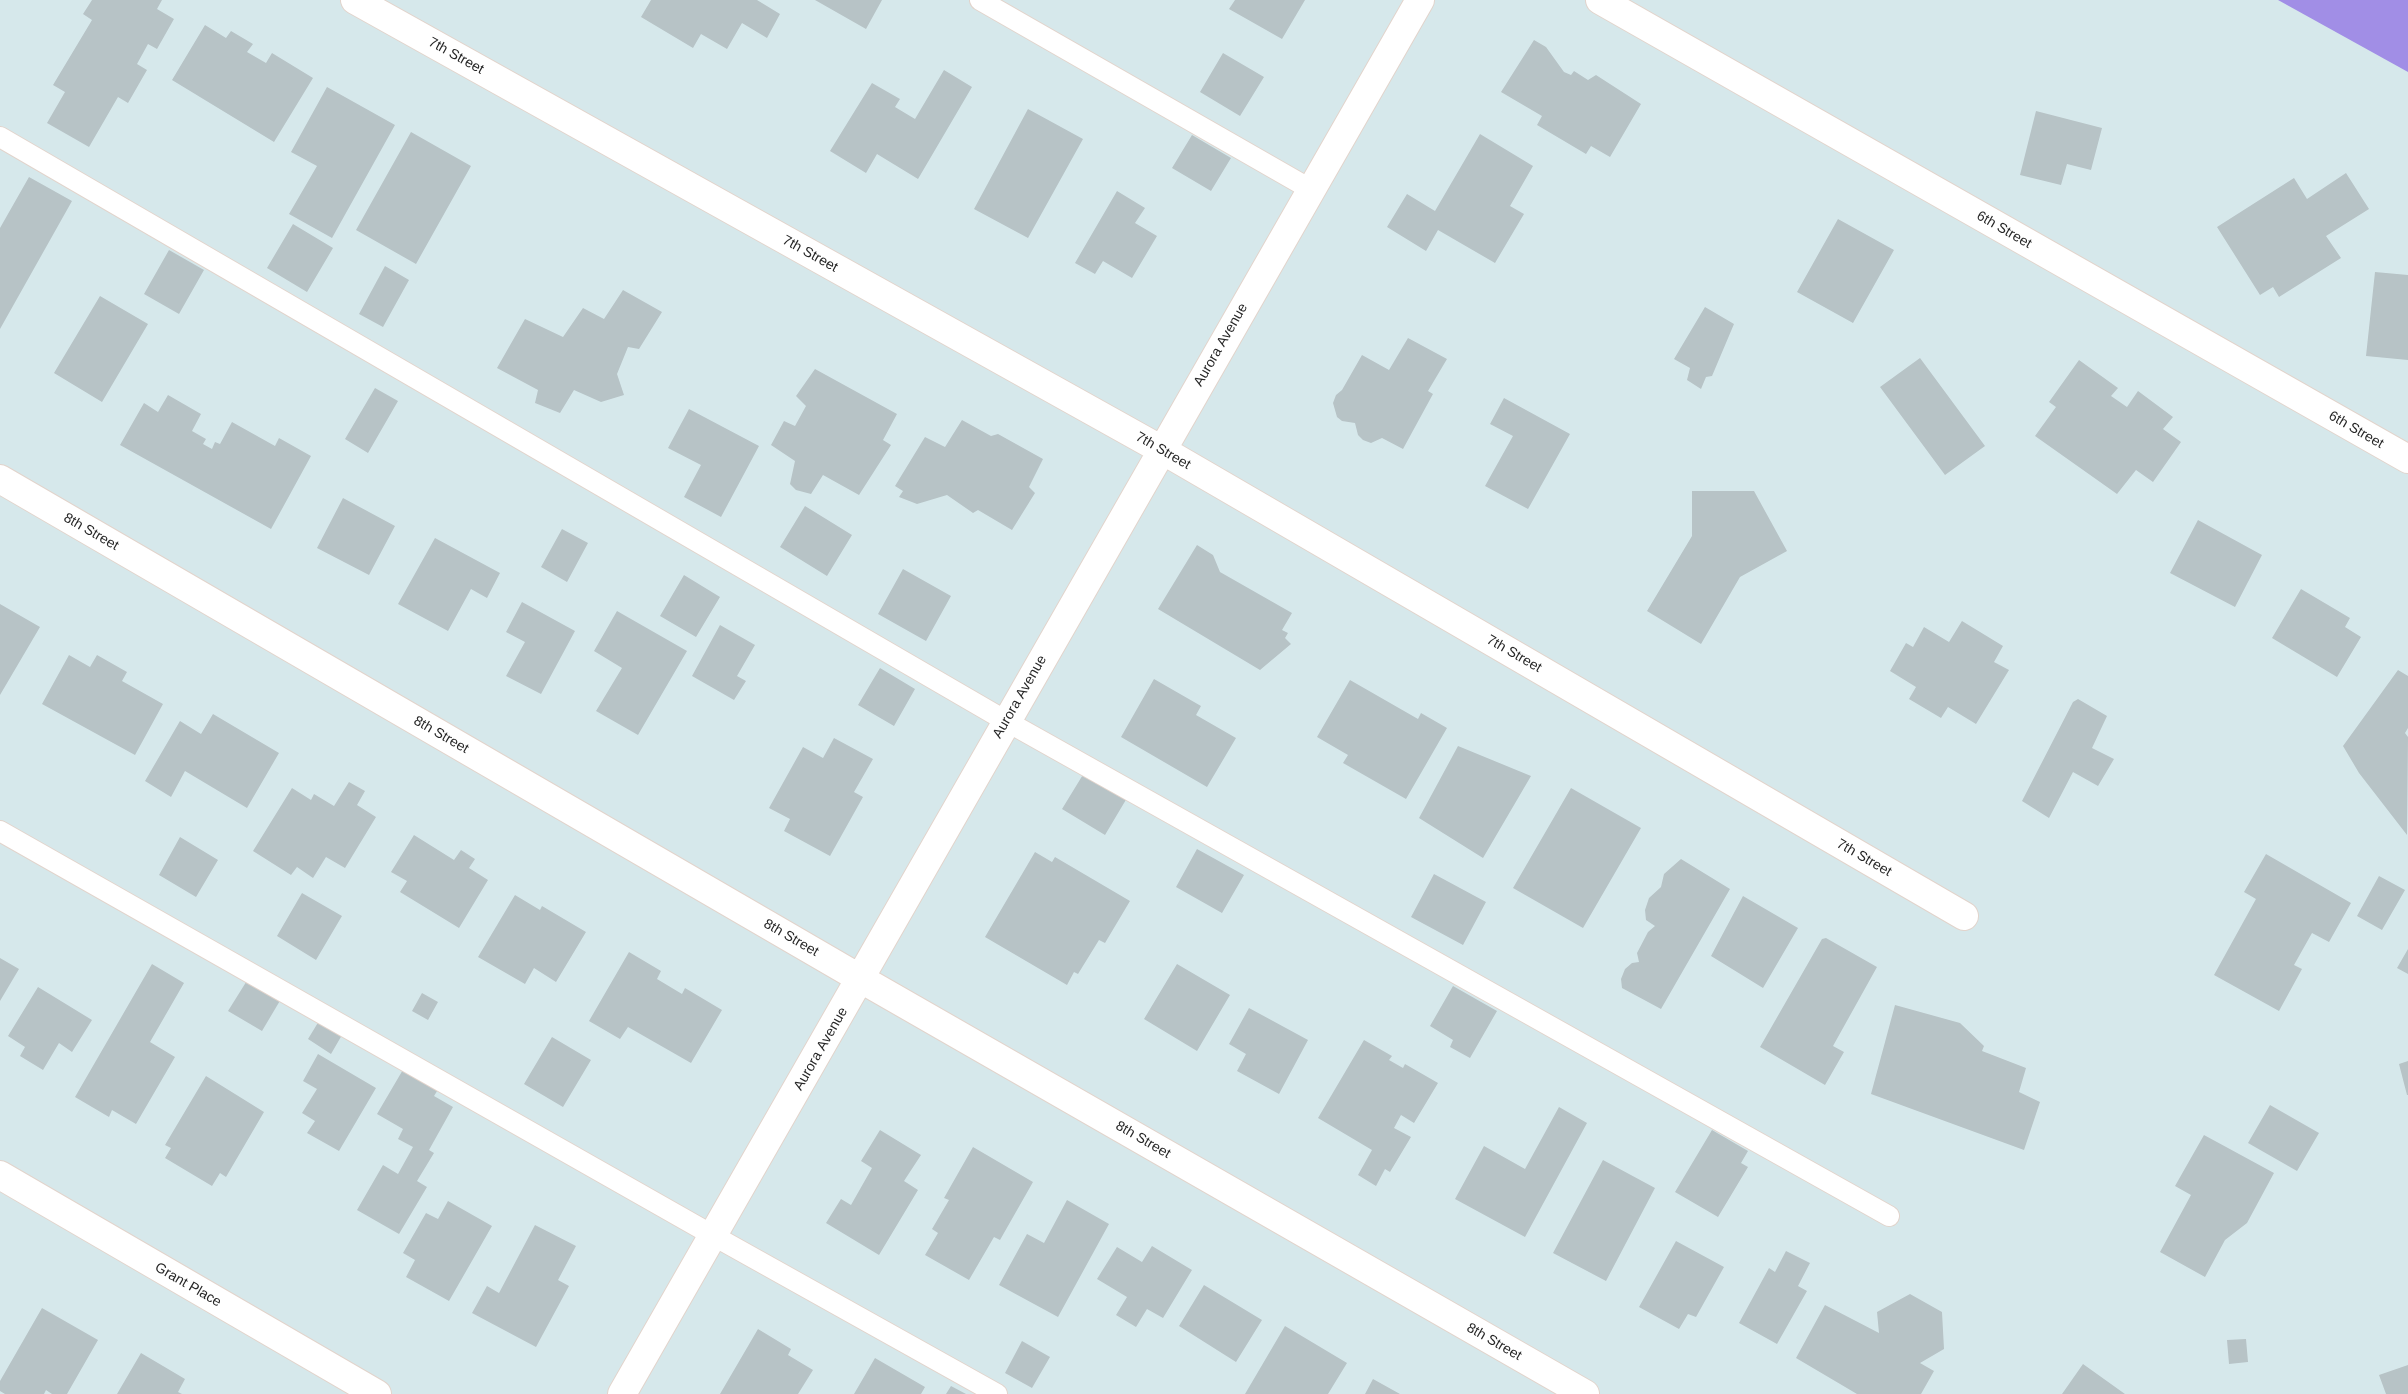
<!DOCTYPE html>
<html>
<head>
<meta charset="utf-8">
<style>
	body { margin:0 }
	canvas { display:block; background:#d6e8eb }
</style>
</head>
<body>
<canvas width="2408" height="1394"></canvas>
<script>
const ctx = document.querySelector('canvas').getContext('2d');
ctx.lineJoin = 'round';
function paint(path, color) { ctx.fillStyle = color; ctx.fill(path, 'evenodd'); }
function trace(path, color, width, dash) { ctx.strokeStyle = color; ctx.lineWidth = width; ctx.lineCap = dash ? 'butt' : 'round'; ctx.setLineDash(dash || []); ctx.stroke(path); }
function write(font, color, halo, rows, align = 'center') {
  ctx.font = font + ' Arial,sans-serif'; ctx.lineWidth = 4; ctx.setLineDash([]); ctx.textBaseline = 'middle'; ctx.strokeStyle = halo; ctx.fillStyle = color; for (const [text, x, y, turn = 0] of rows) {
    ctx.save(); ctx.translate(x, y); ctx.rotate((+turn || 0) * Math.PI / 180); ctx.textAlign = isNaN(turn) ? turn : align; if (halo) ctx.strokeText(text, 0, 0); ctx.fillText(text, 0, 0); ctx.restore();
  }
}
paint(new Path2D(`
	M 2278,0 L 2408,0 L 2408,72 Z`), '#a18ee6');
paint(new Path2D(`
	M 92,0 L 162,0 L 157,9 L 174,19 L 157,49 L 148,44 L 137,64 L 147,70 L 128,103 L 118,97 L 89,147 L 47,123 L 65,92 L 53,85 L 92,20 L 83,14 Z
	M 651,0 L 757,0 L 780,14 L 767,38 L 742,23 L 727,49 L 701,34 L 693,48 L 641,17 Z
	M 815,0 L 882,0 L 866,29 Z
	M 1235,0 L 1305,0 L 1282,39 L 1229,9 Z
	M 205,25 L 226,38 L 231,31 L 253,44 L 247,52 L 266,63 L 272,53 L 313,78 L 274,142 L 172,80 Z
	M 1534,40 L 1546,47 L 1564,72 L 1571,75 L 1574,71 L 1588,80 L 1596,75 L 1641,104 L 1610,157 L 1591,146 L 1586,154 L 1537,125 L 1542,116 L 1501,92 Z
	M 1223,53 L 1264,77 L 1240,116 L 1200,92 Z
	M 944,70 L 972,87 L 918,179 L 877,154 L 866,173 L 830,151 L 872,83 L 900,99 L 895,107 L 915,119 Z
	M 327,87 L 395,125 L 332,238 L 289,214 L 317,166 L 291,152 Z
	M 1028,109 L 1083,139 L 1028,238 L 974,209 Z
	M 2036,111 L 2102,128 L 2091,170 L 2067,164 L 2061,185 L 2020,175 Z
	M 411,132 L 471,166 L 416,264 L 356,230 Z
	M 1480,134 L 1533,166 L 1510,206 L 1524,214 L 1495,263 L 1438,230 L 1426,251 L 1387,227 L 1407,194 L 1435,211 Z
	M 1192,135 L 1231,158 L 1211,191 L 1172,168 Z
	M 2346,173 L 2369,209 L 2326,236 L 2341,258 L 2279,297 L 2273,287 L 2260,295 L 2217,227 L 2294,178 L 2307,199 Z
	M 29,177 L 72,201 L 0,329 L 0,228 Z
	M 1117,191 L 1145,208 L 1135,223 L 1157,236 L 1132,278 L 1103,261 L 1095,274 L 1075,263 Z
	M 1838,219 L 1894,250 L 1853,323 L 1797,292 Z
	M 293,224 L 333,248 L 307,292 L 267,268 Z
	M 169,250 L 204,270 L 179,314 L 144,294 Z
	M 385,266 L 409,280 L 383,327 L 359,314 Z
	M 2375,272 L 2408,275 L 2408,360 L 2366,356 Z
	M 623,290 L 662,312 L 639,349 L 628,347 L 617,374 L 624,395 L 601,402 L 574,390 L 560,413 L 535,403 L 538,390 L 497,368 L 525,319 L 563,337 L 583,308 L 604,319 Z
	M 100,296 L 148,324 L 102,402 L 54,373 Z
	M 1705,307 L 1734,324 L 1712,376 L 1706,377 L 1701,389 L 1687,380 L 1690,368 L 1674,359 Z
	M 1408,338 L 1447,359 L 1428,391 L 1433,394 L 1403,449 L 1382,438 L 1371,443 L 1363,440 L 1358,435 L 1355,423 L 1342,421 L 1337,417 L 1333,403 L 1336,395 L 1342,390 L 1362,355 L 1389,370 Z
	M 1920,358 L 1985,446 L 1945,475 L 1880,387 Z
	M 2079,360 L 2118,388 L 2111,396 L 2127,407 L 2138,391 L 2173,417 L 2163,429 L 2181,442 L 2153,482 L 2136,470 L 2117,494 L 2035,436 L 2056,407 L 2049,402 Z
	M 815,369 L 897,414 L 883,440 L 891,445 L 859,495 L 823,475 L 811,494 L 796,490 L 790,484 L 795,461 L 771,445 L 784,421 L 795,426 L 806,406 L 796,396 Z
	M 375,388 L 398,401 L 368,453 L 345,439 Z
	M 168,395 L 201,414 L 192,431 L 206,439 L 203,444 L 212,449 L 215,442 L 220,444 L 232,422 L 275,446 L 279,438 L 311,456 L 271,529 L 120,445 L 144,403 L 158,412 Z
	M 1504,398 L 1570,434 L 1528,509 L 1485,486 L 1513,436 L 1490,424 Z
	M 689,409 L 759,446 L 721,517 L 684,497 L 701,465 L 668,448 Z
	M 962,420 L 991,436 L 998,434 L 1043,459 L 1029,487 L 1035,493 L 1012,530 L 978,510 L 973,513 L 947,495 L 917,504 L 899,497 L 903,491 L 895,486 L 925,437 L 945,447 Z
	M 1692,491 L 1754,491 L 1787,551 L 1740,577 L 1701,644 L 1647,611 L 1692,536 Z
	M 343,498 L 395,526 L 369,575 L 317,548 Z
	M 805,506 L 852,535 L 827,576 L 780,547 Z
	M 2198,520 L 2262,555 L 2235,607 L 2170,573 Z
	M 562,529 L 588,543 L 567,582 L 541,567 Z
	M 435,538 L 500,573 L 487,598 L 471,589 L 448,631 L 398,604 Z
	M 1197,545 L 1213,555 L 1220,572 L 1292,613 L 1282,630 L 1288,633 L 1285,638 L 1291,644 L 1260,670 L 1158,609 Z
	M 903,569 L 951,596 L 926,641 L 878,614 Z
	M 684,575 L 720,597 L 696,637 L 660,616 Z
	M 2301,589 L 2350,618 L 2345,627 L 2361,637 L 2337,677 L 2272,638 Z
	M 522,602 L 575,631 L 541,694 L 506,676 L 525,642 L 506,632 Z
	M 0,604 L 40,627 L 0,695 Z
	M 617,611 L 687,651 L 638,735 L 596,711 L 622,668 L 594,651 Z
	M 1962,621 L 2003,646 L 1994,662 L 2009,670 L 1976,724 L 1948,707 L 1941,718 L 1909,699 L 1916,687 L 1890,671 L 1906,643 L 1913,647 L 1924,627 L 1949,642 Z
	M 720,625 L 755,645 L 737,676 L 746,681 L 734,700 L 692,676 Z
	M 69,655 L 90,667 L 97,655 L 127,672 L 122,681 L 163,704 L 135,755 L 42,704 Z
	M 880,668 L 915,689 L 894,726 L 858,705 Z
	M 2398,670 L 2408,676 L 2408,728 L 2405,733 L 2408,737 L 2407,835 L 2359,773 L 2343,746 Z
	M 1154,679 L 1201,706 L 1196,715 L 1236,738 L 1207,787 L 1121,737 Z
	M 1350,680 L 1418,719 L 1421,713 L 1447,728 L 1406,799 L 1343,763 L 1348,755 L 1317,737 Z
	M 2078,699 L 2107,716 L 2092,748 L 2114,759 L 2098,786 L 2073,772 L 2049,818 L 2022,801 L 2073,702 Z
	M 213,714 L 279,753 L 247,808 L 185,771 L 171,797 L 145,781 L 180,721 L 201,734 Z
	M 834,738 L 873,759 L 854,792 L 863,797 L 830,856 L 784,831 L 790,819 L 769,808 L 803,747 L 823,758 Z
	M 1458,746 L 1531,776 L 1483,858 L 1419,818 Z
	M 1084,773 L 1127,798 L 1105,835 L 1062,809 Z
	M 349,782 L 365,791 L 357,805 L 376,817 L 345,868 L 326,857 L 313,878 L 297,867 L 291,875 L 253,851 L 292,788 L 311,800 L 314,794 L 334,806 Z
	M 1571,788 L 1641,828 L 1583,928 L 1513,888 Z
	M 414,835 L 454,860 L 461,850 L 475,859 L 469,868 L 488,880 L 459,928 L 400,892 L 407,881 L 391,872 Z
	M 180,837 L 218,860 L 196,897 L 159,875 Z
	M 1197,849 L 1244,875 L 1222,913 L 1176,887 Z
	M 1035,852 L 1052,862 L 1055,857 L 1130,901 L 1105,943 L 1099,940 L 1078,974 L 1074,972 L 1067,985 L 985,937 Z
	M 2266,854 L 2351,903 L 2329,942 L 2312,933 L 2294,965 L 2302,969 L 2279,1011 L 2214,975 L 2256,899 L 2244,892 Z
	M 1681,859 L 1730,889 L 1661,1009 L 1622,988 L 1621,979 L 1625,969 L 1632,963 L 1639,962 L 1637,953 L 1648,932 L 1655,926 L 1646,920 L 1645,910 L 1649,898 L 1661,887 L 1664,874 Z
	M 1434,874 L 1486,902 L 1463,945 L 1411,917 Z
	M 2379,876 L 2405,890 L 2382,930 L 2357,916 Z
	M 302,893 L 342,916 L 316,960 L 277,936 Z
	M 515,895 L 540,910 L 542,906 L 586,932 L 556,982 L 534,968 L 525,984 L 478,957 Z
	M 1743,896 L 1798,928 L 1763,988 L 1711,956 Z
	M 1826,938 L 1877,967 L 1833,1046 L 1844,1052 L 1825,1085 L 1760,1047 L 1822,939 Z
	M 2408,949 L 2408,974 L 2397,968 Z
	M 629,952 L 661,971 L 657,979 L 682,994 L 685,988 L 722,1010 L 691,1063 L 628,1027 L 620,1039 L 589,1021 Z
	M 0,958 L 19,969 L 0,1001 Z
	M 152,964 L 184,983 L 150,1042 L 175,1057 L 136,1124 L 112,1110 L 109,1117 L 75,1097 Z
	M 1177,964 L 1230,995 L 1197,1051 L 1144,1019 Z
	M 248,979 L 281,999 L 262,1031 L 228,1011 Z
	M 1453,986 L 1497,1011 L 1470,1058 L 1450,1047 L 1453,1040 L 1430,1026 Z
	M 38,987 L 92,1020 L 72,1052 L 59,1043 L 43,1070 L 20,1056 L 25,1047 L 8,1036 Z
	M 422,993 L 438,1002 L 428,1020 L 412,1011 Z
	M 1895,1005 L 1960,1023 L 1984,1046 L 1982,1051 L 2026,1068 L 2019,1092 L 2040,1102 L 2024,1150 L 1871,1094 Z
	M 1249,1008 L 1308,1040 L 1279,1094 L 1237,1071 L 1246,1054 L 1229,1044 Z
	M 319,1021 L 342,1035 L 331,1054 L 308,1039 Z
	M 552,1037 L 591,1060 L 563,1107 L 524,1084 Z
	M 1364,1040 L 1392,1056 L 1389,1060 L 1403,1068 L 1405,1064 L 1438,1083 L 1414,1123 L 1401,1115 L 1394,1128 L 1411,1137 L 1390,1172 L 1385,1169 L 1376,1186 L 1358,1175 L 1372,1150 L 1318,1118 Z
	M 318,1054 L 376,1088 L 339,1151 L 307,1133 L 315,1121 L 302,1113 L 317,1089 L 303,1081 Z
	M 2408,1061 L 2408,1095 L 2407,1095 L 2399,1064 Z
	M 404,1068 L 439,1088 L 434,1096 L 453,1107 L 429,1150 L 434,1153 L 417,1181 L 427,1187 L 399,1234 L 357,1210 L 383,1165 L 398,1174 L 413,1147 L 398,1139 L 403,1129 L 377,1114 Z
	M 206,1076 L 264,1112 L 226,1177 L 220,1173 L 212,1186 L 165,1158 L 171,1148 L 165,1145 Z
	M 2270,1105 L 2319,1133 L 2297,1171 L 2248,1143 Z
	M 1559,1107 L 1587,1123 L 1525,1237 L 1455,1199 L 1484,1146 L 1525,1169 Z
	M 880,1130 L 921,1155 L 904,1181 L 918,1190 L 879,1255 L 826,1223 L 841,1199 L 851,1205 L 872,1168 L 861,1161 Z
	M 1712,1130 L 1748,1151 L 1741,1163 L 1748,1167 L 1718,1217 L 1675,1192 Z
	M 2204,1135 L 2274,1173 L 2247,1223 L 2225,1240 L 2205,1277 L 2160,1252 L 2191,1195 L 2175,1186 Z
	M 973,1147 L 1033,1182 L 1000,1240 L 994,1237 L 969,1280 L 925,1255 L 938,1233 L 932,1229 L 949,1200 L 944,1198 Z
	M 1603,1160 L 1655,1188 L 1606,1281 L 1553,1253 Z
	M 1067,1200 L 1109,1224 L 1058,1317 L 999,1285 L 1027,1234 L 1044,1243 Z
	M 448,1201 L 492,1226 L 449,1301 L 406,1277 L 415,1260 L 403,1253 L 426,1213 L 438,1219 Z
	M 535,1225 L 576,1246 L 558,1280 L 569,1286 L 536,1347 L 472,1313 L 487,1286 L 499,1293 Z
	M 1676,1241 L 1724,1267 L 1696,1317 L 1688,1314 L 1679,1329 L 1639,1307 Z
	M 1152,1246 L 1192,1270 L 1163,1318 L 1147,1309 L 1136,1327 L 1116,1315 L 1127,1297 L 1097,1279 L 1117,1247 L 1142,1262 Z
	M 1786,1251 L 1810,1263 L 1798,1286 L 1807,1291 L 1777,1344 L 1739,1323 L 1769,1268 L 1775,1272 Z
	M 1204,1285 L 1262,1320 L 1236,1362 L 1179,1326 Z
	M 1910,1294 L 1942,1312 L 1944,1349 L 1920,1363 L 1934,1371 L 1921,1394 L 1857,1394 L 1796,1358 L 1825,1305 L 1879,1333 L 1877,1312 Z
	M 42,1308 L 98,1340 L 67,1394 L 52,1394 L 46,1390 L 44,1394 L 5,1394 L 0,1391 L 0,1381 Z
	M 1285,1326 L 1347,1363 L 1328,1394 L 1245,1394 Z
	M 758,1329 L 791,1349 L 788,1355 L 813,1370 L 798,1394 L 720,1394 Z
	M 2246,1339 L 2248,1362 L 2229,1364 L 2227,1340 Z
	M 1022,1341 L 1050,1357 L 1032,1388 L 1005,1373 Z
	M 141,1353 L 185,1379 L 178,1392 L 182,1394 L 117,1394 Z
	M 875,1358 L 925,1387 L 921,1394 L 854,1394 Z
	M 2083,1364 L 2125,1394 L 2062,1394 Z
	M 2408,1365 L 2408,1394 L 2386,1394 L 2379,1375 Z
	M 1373,1379 L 1400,1394 L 1365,1394 Z
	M 951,1386 L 966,1394 L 946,1394 Z`), '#b7c3c6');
const service = new Path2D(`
	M 980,0 L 1310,189
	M 0,137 L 1006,721 L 1889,1216
	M 0,831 L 714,1236 L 997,1394`);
const minor = new Path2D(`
	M 355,0 L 1162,450 L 1964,916
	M 1600,0 L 2408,459
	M 0,479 L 861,979 L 1585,1394
	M 0,1175 L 377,1394
	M 622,1394 L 1420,0`);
trace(service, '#e2d4cc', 22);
trace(minor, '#e2d4cc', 30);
trace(service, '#fff', 20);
trace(minor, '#fff', 28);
write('14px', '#272727', '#fff', [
	["7th Street",456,56,29],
	["6th Street",2004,230,30],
	["7th Street",810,254,29],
	["Aurora Avenue",1221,345,-60],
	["6th Street",2356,430,30],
	["7th Street",1163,451,30],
	["8th Street",91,532,30],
	["7th Street",1514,654,30],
	["Aurora Avenue",1020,697,-60],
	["8th Street",441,735,30],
	["7th Street",1864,858,30],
	["8th Street",791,938,30],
	["Aurora Avenue",821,1049,-60],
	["8th Street",1143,1140,30],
	["Grant Place",188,1285,30],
	["8th Street",1494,1342,30]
]);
</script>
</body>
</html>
